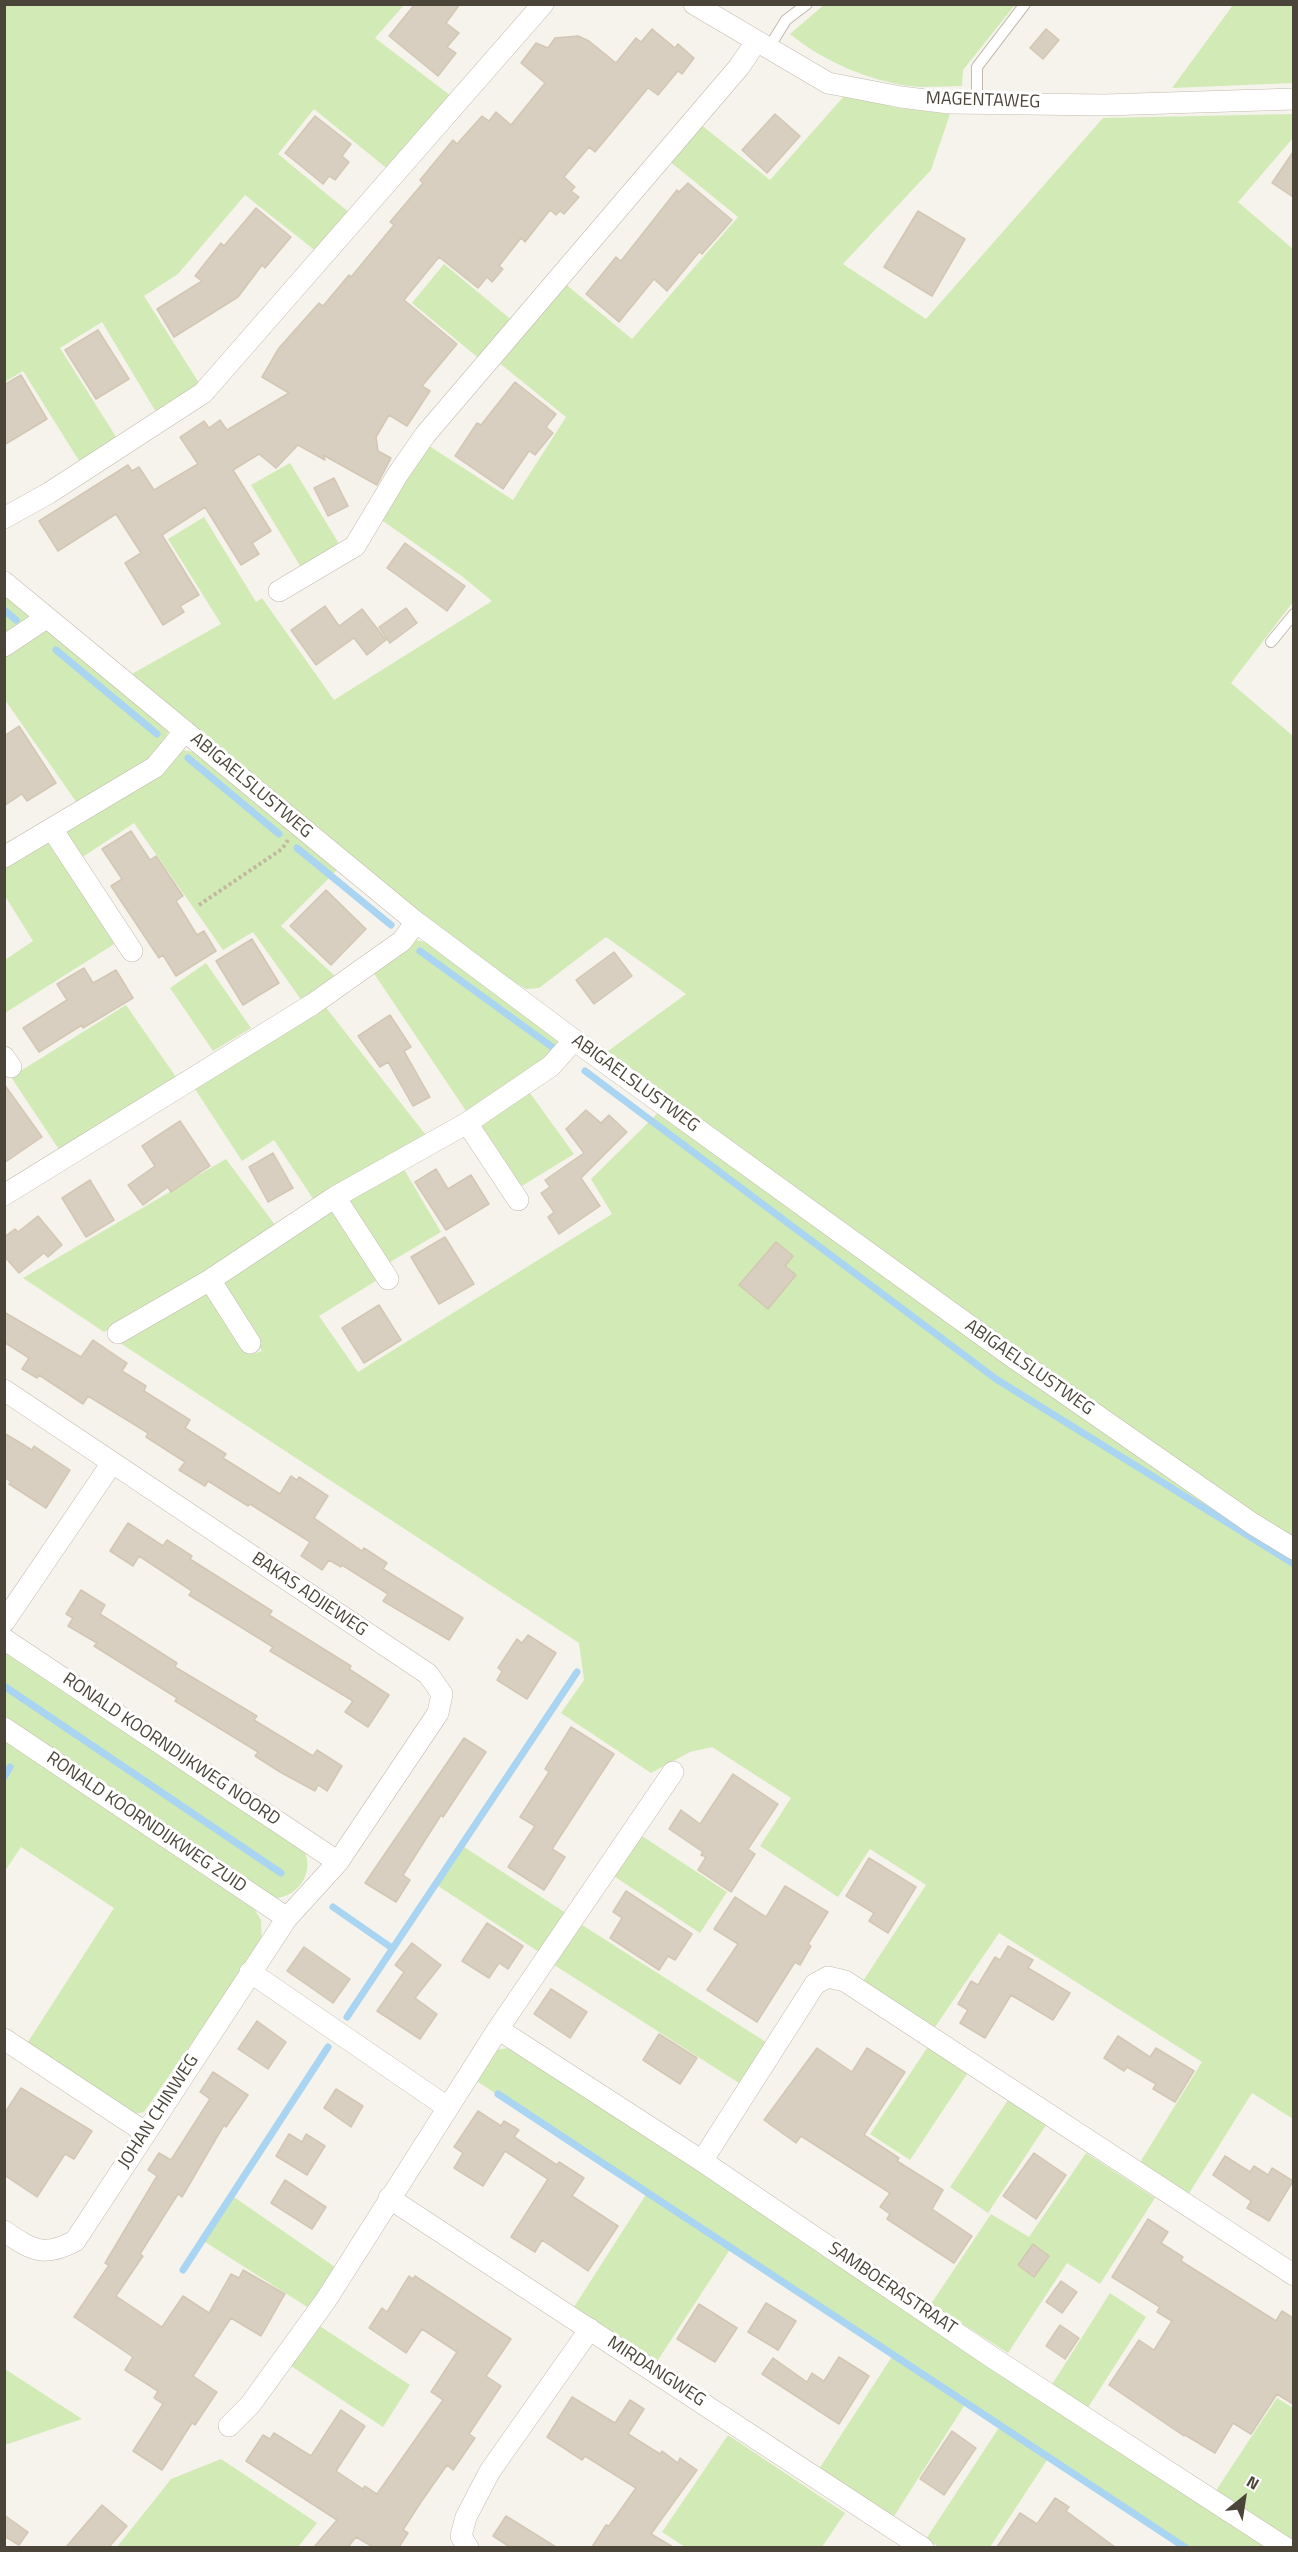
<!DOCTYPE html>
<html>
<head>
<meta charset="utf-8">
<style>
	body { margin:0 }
	#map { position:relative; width:1298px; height:2552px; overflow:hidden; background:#f6f3ec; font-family:"Titillium Web",sans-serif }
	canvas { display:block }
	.frame { position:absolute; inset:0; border:6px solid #4b4439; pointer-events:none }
	.north { position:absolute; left:1214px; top:2468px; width:60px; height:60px; -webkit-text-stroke:4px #fff; paint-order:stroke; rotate:30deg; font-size:16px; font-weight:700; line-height:24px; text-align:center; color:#4b4439 }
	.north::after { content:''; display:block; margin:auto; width:21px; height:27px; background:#4b4439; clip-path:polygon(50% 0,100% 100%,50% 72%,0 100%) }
</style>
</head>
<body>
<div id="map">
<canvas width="1298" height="2552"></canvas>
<div class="frame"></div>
<div class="north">N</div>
</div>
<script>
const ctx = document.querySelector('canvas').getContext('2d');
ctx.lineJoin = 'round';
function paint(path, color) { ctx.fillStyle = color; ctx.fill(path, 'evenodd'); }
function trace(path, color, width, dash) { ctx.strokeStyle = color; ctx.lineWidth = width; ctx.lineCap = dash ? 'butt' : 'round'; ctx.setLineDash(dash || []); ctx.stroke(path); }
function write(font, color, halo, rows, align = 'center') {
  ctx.font = font + ' "Titillium Web",sans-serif'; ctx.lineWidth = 6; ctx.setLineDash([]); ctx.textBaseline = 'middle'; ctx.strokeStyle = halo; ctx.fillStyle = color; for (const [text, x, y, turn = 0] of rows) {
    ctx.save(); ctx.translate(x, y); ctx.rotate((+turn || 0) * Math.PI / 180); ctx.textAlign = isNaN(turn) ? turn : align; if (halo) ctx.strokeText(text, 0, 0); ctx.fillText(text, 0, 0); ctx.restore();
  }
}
paint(new Path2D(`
	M 825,4 L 1015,4 L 1015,5 L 963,70 L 962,86 C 945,86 927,88 910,86 C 869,81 821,60 790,34 Z
	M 4,5 L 404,5 L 375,38 L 451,96 L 390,171 L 314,109 L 278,154 L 351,214 L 317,252 L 245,195 L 178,274 L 144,296 L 201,386 L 156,412 L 102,322 L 60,348 L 118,440 L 81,464 L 23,371 L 5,382 Z
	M 1233,5 L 1293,5 L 1293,83 L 1172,88 Z
	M 845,95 L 898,108 L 950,114 L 931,170 L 843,264 L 926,319 L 1103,118 L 1293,114 L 1293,138 L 1238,202 L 1293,249 L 1293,602 L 1231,683 L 1293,736 L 1293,1541 L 1021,1353 L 608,1051 L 686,994 L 606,937 L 539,988 L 526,989 L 478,960 L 130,675 L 221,624 L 168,539 L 204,517 L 256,602 L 262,598 L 334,700 L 492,601 L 463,577 L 380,519 L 426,444 L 513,500 L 566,417 L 497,361 L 563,282 L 632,339 L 738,217 L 668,160 L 700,124 L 770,180 Z
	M 444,264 L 514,322 L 482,361 L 412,303 Z
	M 290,463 L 341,547 L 302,569 L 251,485 Z
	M 5,590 L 35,615 L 5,638 Z
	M 46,630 L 169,726 C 167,760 104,787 77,803 L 5,700 L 4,655 Z
	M 184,750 L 203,754 L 340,867 L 281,926 L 336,977 L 302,1001 L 253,932 L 223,950 L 134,823 L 78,860 L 59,831 Z
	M 50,838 L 119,941 L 5,1013 L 5,960 L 33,941 L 5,896 L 5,865 Z
	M 416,940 L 425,942 L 560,1038 C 557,1060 487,1100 468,1114 L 373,972 Z
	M 206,963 L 251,1028 L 213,1051 L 170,988 Z
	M 126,1005 L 176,1077 L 60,1151 L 11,1077 Z
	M 324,1005 L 429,1139 L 316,1203 L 274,1140 L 242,1161 L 193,1086 Z
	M 527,1089 L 574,1154 L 517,1189 L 477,1124 Z
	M 662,1109 L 1293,1555 L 1293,2119 L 1252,2093 L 1188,2195 L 1139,2164 L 1202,2062 L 999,1933 L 933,2030 L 861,1984 L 926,1885 L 870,1849 L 838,1897 L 760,1846 L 791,1798 L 712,1747 L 690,1752 L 651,1773 L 561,1713 L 584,1680 L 579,1643 L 117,1341 L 208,1288 L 252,1354 L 262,1351 L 220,1281 L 332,1206 L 379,1279 L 319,1316 L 358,1372 L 612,1214 L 591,1179 Z
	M 226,1159 L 278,1229 L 208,1274 L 104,1332 L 23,1278 Z
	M 402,1166 L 441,1232 L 385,1265 L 342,1199 Z
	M 4,1649 L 304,1850 C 315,1872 298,1898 274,1898 L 5,1716 Z
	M 5,1741 L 255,1910 L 261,1920 L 262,1942 L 144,2112 L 134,2114 L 26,2045 L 114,1908 L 21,1847 L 5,1871 Z
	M 639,1834 L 727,1892 L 700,1933 L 612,1875 Z
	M 461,1845 L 569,1915 L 542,1954 L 435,1884 Z
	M 579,1923 L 769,2044 L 742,2085 L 551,1963 Z
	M 929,2045 L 969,2071 L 910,2160 L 870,2134 Z
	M 508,2048 L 518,2052 L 988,2364 L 1273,2547 L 1179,2547 L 1181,2544 L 1049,2457 L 990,2547 L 939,2547 L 926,2539 L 1000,2426 L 966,2403 L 893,2518 L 819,2469 L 893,2355 L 731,2248 L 656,2363 L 574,2307 L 647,2193 L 472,2078 L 496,2050 Z
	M 1010,2097 L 1048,2122 L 988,2213 L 950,2187 Z
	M 1086,2153 L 1155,2198 L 1100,2284 L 1067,2263 L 1008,2353 L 931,2304 L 991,2214 L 1029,2237 Z
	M 231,2195 L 338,2269 L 312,2310 L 202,2240 Z
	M 1110,2293 L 1146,2317 L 1087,2409 L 1051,2386 Z
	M 315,2323 L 410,2385 L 383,2427 L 288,2364 Z
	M 4,2369 L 5,2369 L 82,2419 L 5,2445 Z
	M 1277,2398 L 1293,2408 L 1293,2544 L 1215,2492 Z
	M 728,2435 L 845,2513 L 822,2547 L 685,2547 L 662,2532 Z
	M 221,2459 L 317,2523 L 298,2547 L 117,2547 L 171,2479 Z`), '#d2eab5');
trace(new Path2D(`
	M 4,610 L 16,620
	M 56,650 L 157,734
	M 188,758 L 279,834
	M 297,848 L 391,925
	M 420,951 L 559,1052
	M 585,1071 L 996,1379 L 1294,1564
	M 4,1686 L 281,1873
	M 4,1777 L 10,1767
	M 333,1907 L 392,1948
	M 347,2017 L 577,1672
	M 498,2094 L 1186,2548
	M 183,2270 L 328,2047`), '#a9d4f2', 7);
const building = new Path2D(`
	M 415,4 L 460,4 L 446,23 L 459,33 L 447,47 L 456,53 L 438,76 L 389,36 Z
	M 652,29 L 675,48 L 678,44 L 694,58 L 682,74 L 678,71 L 658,95 L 648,88 L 595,152 L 589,147 L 564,177 L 575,187 L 571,191 L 579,197 L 564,214 L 560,211 L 556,215 L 550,210 L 525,242 L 521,238 L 499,266 L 503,269 L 492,282 L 487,277 L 478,288 L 439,257 L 404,300 L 457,344 L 422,386 L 430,391 L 407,426 L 389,415 L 376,437 L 378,451 L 391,458 L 377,485 L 323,455 L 325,460 L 298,445 L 276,468 L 259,454 L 233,470 L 271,531 L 252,543 L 259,554 L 241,565 L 205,507 L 162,535 L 199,595 L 180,606 L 184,612 L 163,625 L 125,563 L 141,553 L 116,514 L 58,551 L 39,521 L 128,465 L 132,471 L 139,467 L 154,490 L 198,464 L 180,437 L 204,421 L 209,428 L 220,420 L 227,430 L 289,393 L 262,377 L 279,348 L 319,303 L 323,306 L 349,275 L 351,277 L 394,225 L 390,222 L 423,183 L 420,180 L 453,140 L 457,144 L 482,116 L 489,121 L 496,112 L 511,125 L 545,83 L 521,63 L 536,43 L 548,48 L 555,38 L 578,36 L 589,41 L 616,63 L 636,38 L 641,42 Z
	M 1046,29 L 1059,40 L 1043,59 L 1030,48 Z
	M 775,114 L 800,136 L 767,173 L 742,150 Z
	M 315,116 L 351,144 L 342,156 L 349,162 L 335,180 L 329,176 L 323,184 L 285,153 Z
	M 1293,152 L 1293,197 L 1272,183 Z
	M 688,183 L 732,220 L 702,254 L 699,252 L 667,291 L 654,279 L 619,322 L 586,294 L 616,257 L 621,261 L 677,190 L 679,192 Z
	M 256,208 L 291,237 L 265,268 L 262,265 L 238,297 L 174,337 L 157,309 L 202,281 L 195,276 L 221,243 L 224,246 Z
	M 918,211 L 965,239 L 932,296 L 884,267 Z
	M 98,330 L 129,379 L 96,399 L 65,350 Z
	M 21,375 L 47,419 L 4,445 L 4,385 Z
	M 515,382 L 556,414 L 546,427 L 553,433 L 535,455 L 529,451 L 503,489 L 455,456 L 477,423 L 481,425 Z
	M 334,478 L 348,506 L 328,516 L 314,488 Z
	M 405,543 L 465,586 L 447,611 L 387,568 Z
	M 325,606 L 339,626 L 362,609 L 386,640 L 367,655 L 354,638 L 316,665 L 291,630 Z
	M 406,608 L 417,623 L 390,643 L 379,627 Z
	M 19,726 L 56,783 L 27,801 L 22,794 L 4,806 L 4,736 Z
	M 131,831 L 150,860 L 156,856 L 183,896 L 176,901 L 197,935 L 204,931 L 216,951 L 176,976 L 163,955 L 159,958 L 111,886 L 122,879 L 102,849 Z
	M 326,890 L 366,929 L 331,965 L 290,926 Z
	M 252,939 L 279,983 L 243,1005 L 216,961 Z
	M 614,952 L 632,976 L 594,1004 L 576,980 Z
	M 84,968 L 93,983 L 116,970 L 133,998 L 83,1028 L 82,1025 L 39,1052 L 23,1028 L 67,1000 L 57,984 Z
	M 390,1015 L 411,1047 L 404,1051 L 430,1097 L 413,1106 L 388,1062 L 380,1067 L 358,1036 Z
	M 4,1084 L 42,1137 L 4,1163 Z
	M 586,1110 L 601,1123 L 609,1115 L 627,1132 L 581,1178 L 600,1206 L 559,1234 L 548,1217 L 554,1212 L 541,1193 L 550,1187 L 545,1180 L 584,1153 L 566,1129 Z
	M 180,1121 L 210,1166 L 171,1192 L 168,1187 L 143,1205 L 128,1185 L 155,1166 L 142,1146 Z
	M 273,1153 L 293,1188 L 268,1202 L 249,1167 Z
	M 436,1169 L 448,1189 L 471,1175 L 489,1204 L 446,1230 L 415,1182 Z
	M 90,1180 L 114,1220 L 86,1237 L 62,1198 Z
	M 38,1216 L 62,1245 L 48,1257 L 44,1253 L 19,1273 L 4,1256 L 4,1237 L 15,1229 L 18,1232 Z
	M 445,1237 L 474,1284 L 439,1304 L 411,1257 Z
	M 776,1242 L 793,1256 L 785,1266 L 796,1275 L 768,1309 L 739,1285 Z
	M 379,1305 L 401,1340 L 364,1363 L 342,1328 Z
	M 4,1312 L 81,1357 L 93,1340 L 127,1363 L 122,1371 L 146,1386 L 144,1391 L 190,1420 L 185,1428 L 226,1454 L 223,1458 L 280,1494 L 291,1476 L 297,1480 L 299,1477 L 328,1496 L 314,1518 L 362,1551 L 364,1548 L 387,1563 L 383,1569 L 463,1618 L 449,1640 L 383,1601 L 388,1594 L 342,1565 L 341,1567 L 329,1560 L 322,1570 L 301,1556 L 310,1542 L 250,1504 L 248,1506 L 208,1481 L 205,1486 L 179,1470 L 185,1462 L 146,1437 L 148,1433 L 88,1396 L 83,1404 L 39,1375 L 37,1378 L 22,1369 L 29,1358 L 4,1342 Z
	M 4,1433 L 32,1450 L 34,1446 L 70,1470 L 46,1508 L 9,1484 L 11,1482 L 4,1477 Z
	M 128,1523 L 163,1546 L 167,1540 L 192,1556 L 190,1559 L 272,1611 L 269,1615 L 351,1666 L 349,1669 L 389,1695 L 368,1727 L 345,1712 L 353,1701 L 270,1651 L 273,1647 L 189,1595 L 192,1591 L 139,1556 L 133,1566 L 110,1551 Z
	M 81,1590 L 105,1605 L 100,1614 L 177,1663 L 175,1667 L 257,1716 L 254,1720 L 313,1756 L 317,1750 L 342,1766 L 327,1791 L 318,1785 L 315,1791 L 280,1772 L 255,1756 L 258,1752 L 175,1701 L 177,1698 L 94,1646 L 97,1643 L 68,1626 L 73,1618 L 66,1614 Z
	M 528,1635 L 556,1653 L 527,1699 L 497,1680 L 502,1671 L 498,1668 L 517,1639 L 522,1643 Z
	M 571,1727 L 614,1754 L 552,1849 L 565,1857 L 544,1890 L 508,1867 L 535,1826 L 520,1817 L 549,1772 L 545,1769 Z
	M 464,1738 L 486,1752 L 443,1817 L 441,1815 L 403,1875 L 410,1880 L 396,1902 L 365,1883 Z
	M 733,1774 L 778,1804 L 748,1849 L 755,1854 L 731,1892 L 698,1870 L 706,1857 L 701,1855 L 703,1852 L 669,1829 L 681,1810 L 700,1824 Z
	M 869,1858 L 916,1887 L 888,1933 L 869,1921 L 874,1913 L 846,1896 Z
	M 785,1886 L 828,1912 L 808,1944 L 811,1946 L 800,1965 L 795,1962 L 757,2022 L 707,1990 L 738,1944 L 714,1929 L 735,1897 L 766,1917 Z
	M 626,1891 L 692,1934 L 675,1960 L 668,1956 L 659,1970 L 610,1938 L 622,1918 L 613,1912 Z
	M 487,1923 L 523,1946 L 508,1969 L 499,1963 L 489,1978 L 462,1961 Z
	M 412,1943 L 441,1965 L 415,1998 L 437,2014 L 420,2039 L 377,2011 L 404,1972 L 395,1965 Z
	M 1008,1946 L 1033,1960 L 1028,1968 L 1070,1993 L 1053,2020 L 1011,1995 L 985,2038 L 960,2023 L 968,2010 L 958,2004 L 971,1981 L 978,1985 L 995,1957 L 1000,1960 Z
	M 304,1947 L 350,1979 L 333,2003 L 287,1971 Z
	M 551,1989 L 587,2012 L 570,2038 L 534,2014 Z
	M 257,2021 L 286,2042 L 268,2069 L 238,2049 Z
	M 659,2034 L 697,2058 L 680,2084 L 643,2060 Z
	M 1118,2036 L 1150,2057 L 1156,2048 L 1194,2071 L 1175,2102 L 1153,2089 L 1156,2084 L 1127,2067 L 1124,2071 L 1104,2058 Z
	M 817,2048 L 852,2072 L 867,2048 L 905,2072 L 864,2135 L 899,2158 L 897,2161 L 943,2190 L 932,2209 L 972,2236 L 954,2263 L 887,2219 L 890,2214 L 880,2207 L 890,2193 L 801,2136 L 796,2143 L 764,2120 Z
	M 213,2072 L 248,2095 L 226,2127 L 224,2125 L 182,2197 L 178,2194 L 140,2254 L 143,2256 L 116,2296 L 162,2327 L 183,2296 L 209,2313 L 231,2274 L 239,2278 L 243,2270 L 285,2294 L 261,2336 L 231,2318 L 193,2376 L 217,2392 L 195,2425 L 192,2423 L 162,2470 L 133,2451 L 163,2404 L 154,2398 L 158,2391 L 125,2370 L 133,2357 L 74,2317 L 109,2265 L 105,2263 L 157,2176 L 148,2170 L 159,2153 L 171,2160 L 210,2099 L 200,2092 Z
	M 21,2088 L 92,2131 L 74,2159 L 65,2154 L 37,2197 L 4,2175 L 4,2114 Z
	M 336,2089 L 363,2106 L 351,2127 L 324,2108 Z
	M 478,2111 L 501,2126 L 504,2121 L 519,2130 L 514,2137 L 557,2165 L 559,2162 L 584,2178 L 572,2196 L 618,2226 L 588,2271 L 542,2240 L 535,2252 L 511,2237 L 548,2179 L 505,2151 L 483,2186 L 454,2168 L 463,2153 L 454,2147 Z
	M 289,2134 L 302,2142 L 306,2134 L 325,2146 L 307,2175 L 276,2156 Z
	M 1034,2153 L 1066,2175 L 1036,2219 L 1003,2196 Z
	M 1225,2156 L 1250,2172 L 1254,2166 L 1268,2175 L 1272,2168 L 1293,2181 L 1269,2221 L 1247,2208 L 1251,2201 L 1213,2175 Z
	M 285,2180 L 326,2207 L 312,2229 L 271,2203 Z
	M 1148,2219 L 1168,2232 L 1161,2243 L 1183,2257 L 1181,2261 L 1276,2321 L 1282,2311 L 1293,2318 L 1293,2404 L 1277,2394 L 1251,2434 L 1233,2423 L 1215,2453 L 1185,2435 L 1184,2436 L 1109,2385 L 1139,2340 L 1154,2350 L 1172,2321 L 1157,2312 L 1160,2307 L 1112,2277 Z
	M 1033,2244 L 1049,2256 L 1034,2277 L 1018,2265 Z
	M 409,2276 L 413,2279 L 415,2276 L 511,2339 L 486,2376 L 501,2386 L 469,2434 L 475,2438 L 453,2470 L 447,2465 L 421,2502 L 403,2530 L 408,2533 L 399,2547 L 373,2547 L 356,2537 L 348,2547 L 314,2547 L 337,2520 L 246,2461 L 263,2435 L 270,2439 L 274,2433 L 311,2456 L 341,2410 L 365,2426 L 336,2471 L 363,2489 L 365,2486 L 377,2494 L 443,2400 L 431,2392 L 457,2352 L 422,2329 L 406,2353 L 369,2328 L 382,2308 L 387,2312 Z
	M 1061,2281 L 1077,2292 L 1062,2313 L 1046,2302 Z
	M 766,2303 L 796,2321 L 778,2350 L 748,2332 Z
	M 699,2304 L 737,2328 L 715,2362 L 677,2339 Z
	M 1060,2325 L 1079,2338 L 1065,2359 L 1046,2346 Z
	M 839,2357 L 869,2376 L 839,2424 L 762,2374 L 773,2358 L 807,2382 L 812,2373 L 824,2381 Z
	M 572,2397 L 615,2423 L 630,2400 L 644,2409 L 628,2434 L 660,2454 L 662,2451 L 678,2463 L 680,2458 L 697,2470 L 651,2534 L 673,2547 L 592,2547 L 606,2525 L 609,2526 L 636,2488 L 585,2456 L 582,2460 L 547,2437 Z
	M 952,2431 L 976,2448 L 944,2495 L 920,2479 Z
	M 1055,2498 L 1069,2507 L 1066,2511 L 1115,2547 L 997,2547 L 1020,2513 L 1037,2524 Z
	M 102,2505 L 127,2526 L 109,2547 L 66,2547 Z
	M 4,2515 L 28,2532 L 19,2545 L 4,2536 Z
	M 506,2516 L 556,2547 L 510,2547 L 493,2536 Z`);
paint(building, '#d8cfc1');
trace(building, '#d3c7b4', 1.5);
const lane = new Path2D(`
	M 768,49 L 786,20 L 807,4
	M 977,103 L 977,67 L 1025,4
	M 1271,642 L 1294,614`);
const street = new Path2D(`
	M 694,4 L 828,83 L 901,97 L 949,103 L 1104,105 L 1294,99
	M 4,518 L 49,493 L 203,393 L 543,4
	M 4,582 L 416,922 L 574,1040 L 1007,1353 L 1253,1524 L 1294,1549
	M 279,591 L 355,546 L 398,474 L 425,435 L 739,67 L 756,42
	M 4,646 L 46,618
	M 52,829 L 132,951
	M 4,857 L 155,767 L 185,731
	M 4,1057 L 11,1067
	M 467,1123 L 518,1200
	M 4,1195 L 313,1004 L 402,941 L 416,922
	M 335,1197 L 388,1279
	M 210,1280 L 250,1343
	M 118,1333 L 210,1280 L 335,1197 L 467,1123 L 551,1066 L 574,1040
	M 4,1390 L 428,1674 L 442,1694 L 438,1713 L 338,1862 L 287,1918 L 75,2241 C 43,2258 32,2250 4,2231
	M 4,1622 L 112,1463
	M 4,1639 L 338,1862
	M 4,1728 L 287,1918
	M 250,1972 L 447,2107
	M 498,2029 L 702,2161 L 993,2358 L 1286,2548
	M 4,2039 L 146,2133
	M 702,2161 L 815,1984 L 828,1977 L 845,1981 L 1294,2275
	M 389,2198 L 923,2548
	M 229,2426 L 250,2405 L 326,2300 L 498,2029 L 673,1772
	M 468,2548 L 461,2536 L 466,2517 L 490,2471 L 590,2329`);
trace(lane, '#c2bbae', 12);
trace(street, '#c2bbae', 22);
trace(new Path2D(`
	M 199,905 L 282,849 L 288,840`), '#c4b79f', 4, [3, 3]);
trace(lane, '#fff', 10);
trace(street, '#fff', 21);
write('18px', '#4b4439', '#fff', [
	["MAGENTAWEG",983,101,2],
	["ABIGAELSLUSTWEG",251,786,40],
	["ABIGAELSLUSTWEG",635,1084,36],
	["ABIGAELSLUSTWEG",1029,1368,35],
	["BAKAS ADJIEWEG",309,1595,34],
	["RONALD KOORNDIJKWEG NOORD",171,1750,34],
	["RONALD KOORNDIJKWEG ZUID",146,1823,34],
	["JOHAN CHINWEG",159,2112,-57],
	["SAMBOERASTRAAT",892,2289,34],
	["MIRDANGWEG",656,2372,33]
]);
</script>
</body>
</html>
